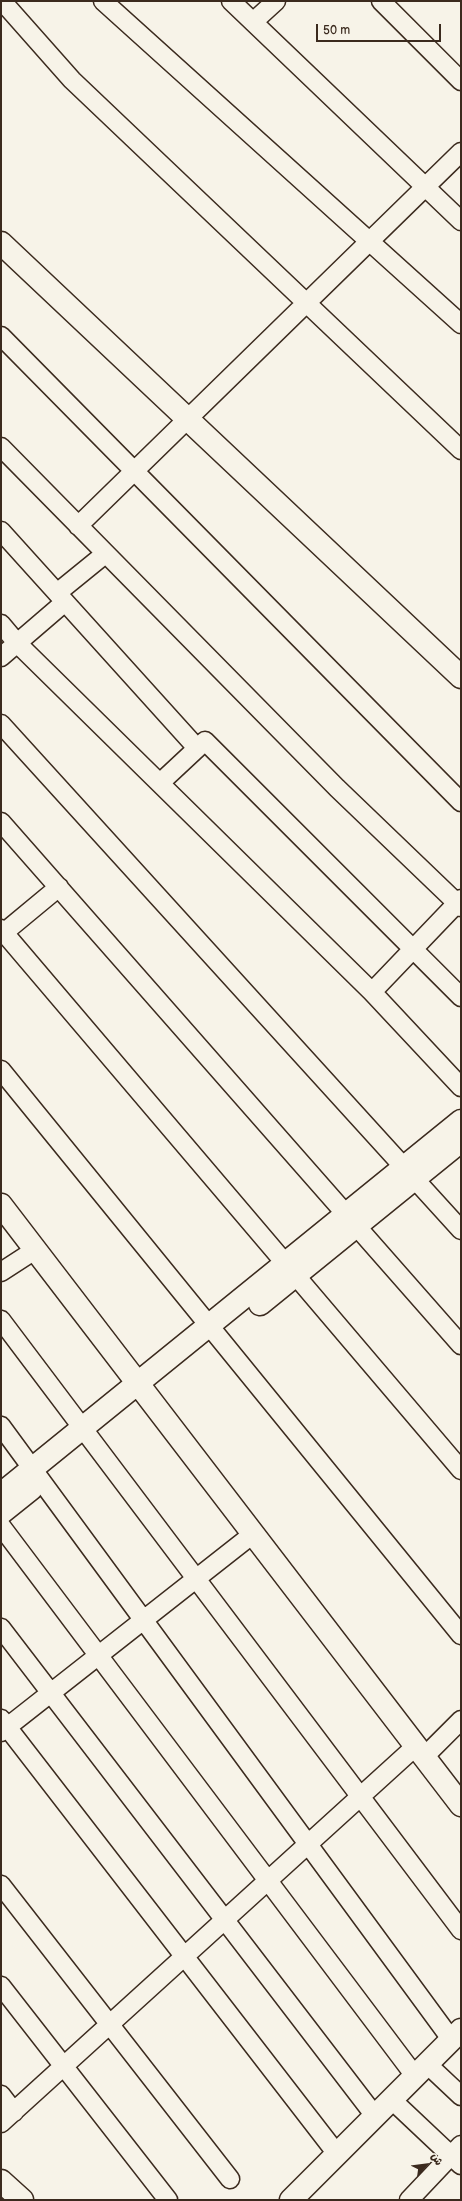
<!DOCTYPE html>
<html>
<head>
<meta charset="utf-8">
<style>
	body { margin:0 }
	#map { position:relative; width:462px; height:2201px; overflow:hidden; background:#f7f3e8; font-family:"Balsamiq Sans","Playpen Sans Arabic",sans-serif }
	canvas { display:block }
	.frame { position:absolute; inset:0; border:2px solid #3b2a1e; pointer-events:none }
	.north { position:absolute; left:406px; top:2145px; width:40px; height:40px; -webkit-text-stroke:3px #f7f3e8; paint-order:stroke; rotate:62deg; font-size:11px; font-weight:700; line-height:16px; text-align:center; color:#3b2a1e }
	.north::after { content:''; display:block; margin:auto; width:14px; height:18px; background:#3b2a1e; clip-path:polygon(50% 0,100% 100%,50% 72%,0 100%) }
	.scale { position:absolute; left:316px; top:24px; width:125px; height:18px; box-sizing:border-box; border:2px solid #3b2a1e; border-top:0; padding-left:5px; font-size:12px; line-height:14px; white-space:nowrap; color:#3b2a1e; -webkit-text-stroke:3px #f7f3e8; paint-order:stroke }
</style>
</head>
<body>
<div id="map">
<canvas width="462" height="2201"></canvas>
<div class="frame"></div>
<div class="north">ش</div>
<div class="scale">50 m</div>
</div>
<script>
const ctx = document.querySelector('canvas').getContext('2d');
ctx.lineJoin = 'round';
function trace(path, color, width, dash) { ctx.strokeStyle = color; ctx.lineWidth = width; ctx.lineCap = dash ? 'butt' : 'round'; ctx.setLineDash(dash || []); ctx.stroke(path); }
const minor = new Path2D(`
	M 2,1 L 72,80 L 461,450
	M 103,1 L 461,324
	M 231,1 L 461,221
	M 381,1 L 461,81
	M 253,22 L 276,1
	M 1,336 L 461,802
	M 1,447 L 337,788 L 461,907
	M 78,526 L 461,152
	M 1,531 L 197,748
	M 57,593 L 105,554
	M 1,624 L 17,643 L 372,992 L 461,1087
	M 1,657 L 65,602
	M 1,724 L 461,1230
	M 160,783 L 205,741 L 461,997
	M 1,822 L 461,1345
	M 1,929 L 461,1470
	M 1,935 L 59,887
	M 372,992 L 461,899
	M 1,1070 L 461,1635
	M 1,1272 L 35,1250
	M 1,1320 L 461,1930
	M 1,1426 L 451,2039
	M 1,1526 L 415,2076
	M 1,1628 L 375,2116
	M 1,1719 L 337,2154
	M 1,1732 L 253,1534
	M 424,1757 L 461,1720
	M 1,1885 L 230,2179
	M 1,1986 L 168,2200
	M 427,2064 L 461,2096
	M 1,2095 L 14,2112
	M 391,2099 L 461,2165
	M 1,2123 L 416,1746
	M 409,2200 L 461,2145`);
const tertiary = new Path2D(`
	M 1,243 L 461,677
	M 1,1205 L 461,1805
	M 260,1304 L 461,1141
	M 1,1494 L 461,1121
	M 1,1513 L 31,1489
	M 1,2181 L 22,2200
	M 291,2200 L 461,2030`);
trace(minor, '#3b2a1e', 21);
trace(tertiary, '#3b2a1e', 25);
trace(minor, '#f7f3e8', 18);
trace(tertiary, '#f7f3e8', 22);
</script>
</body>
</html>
